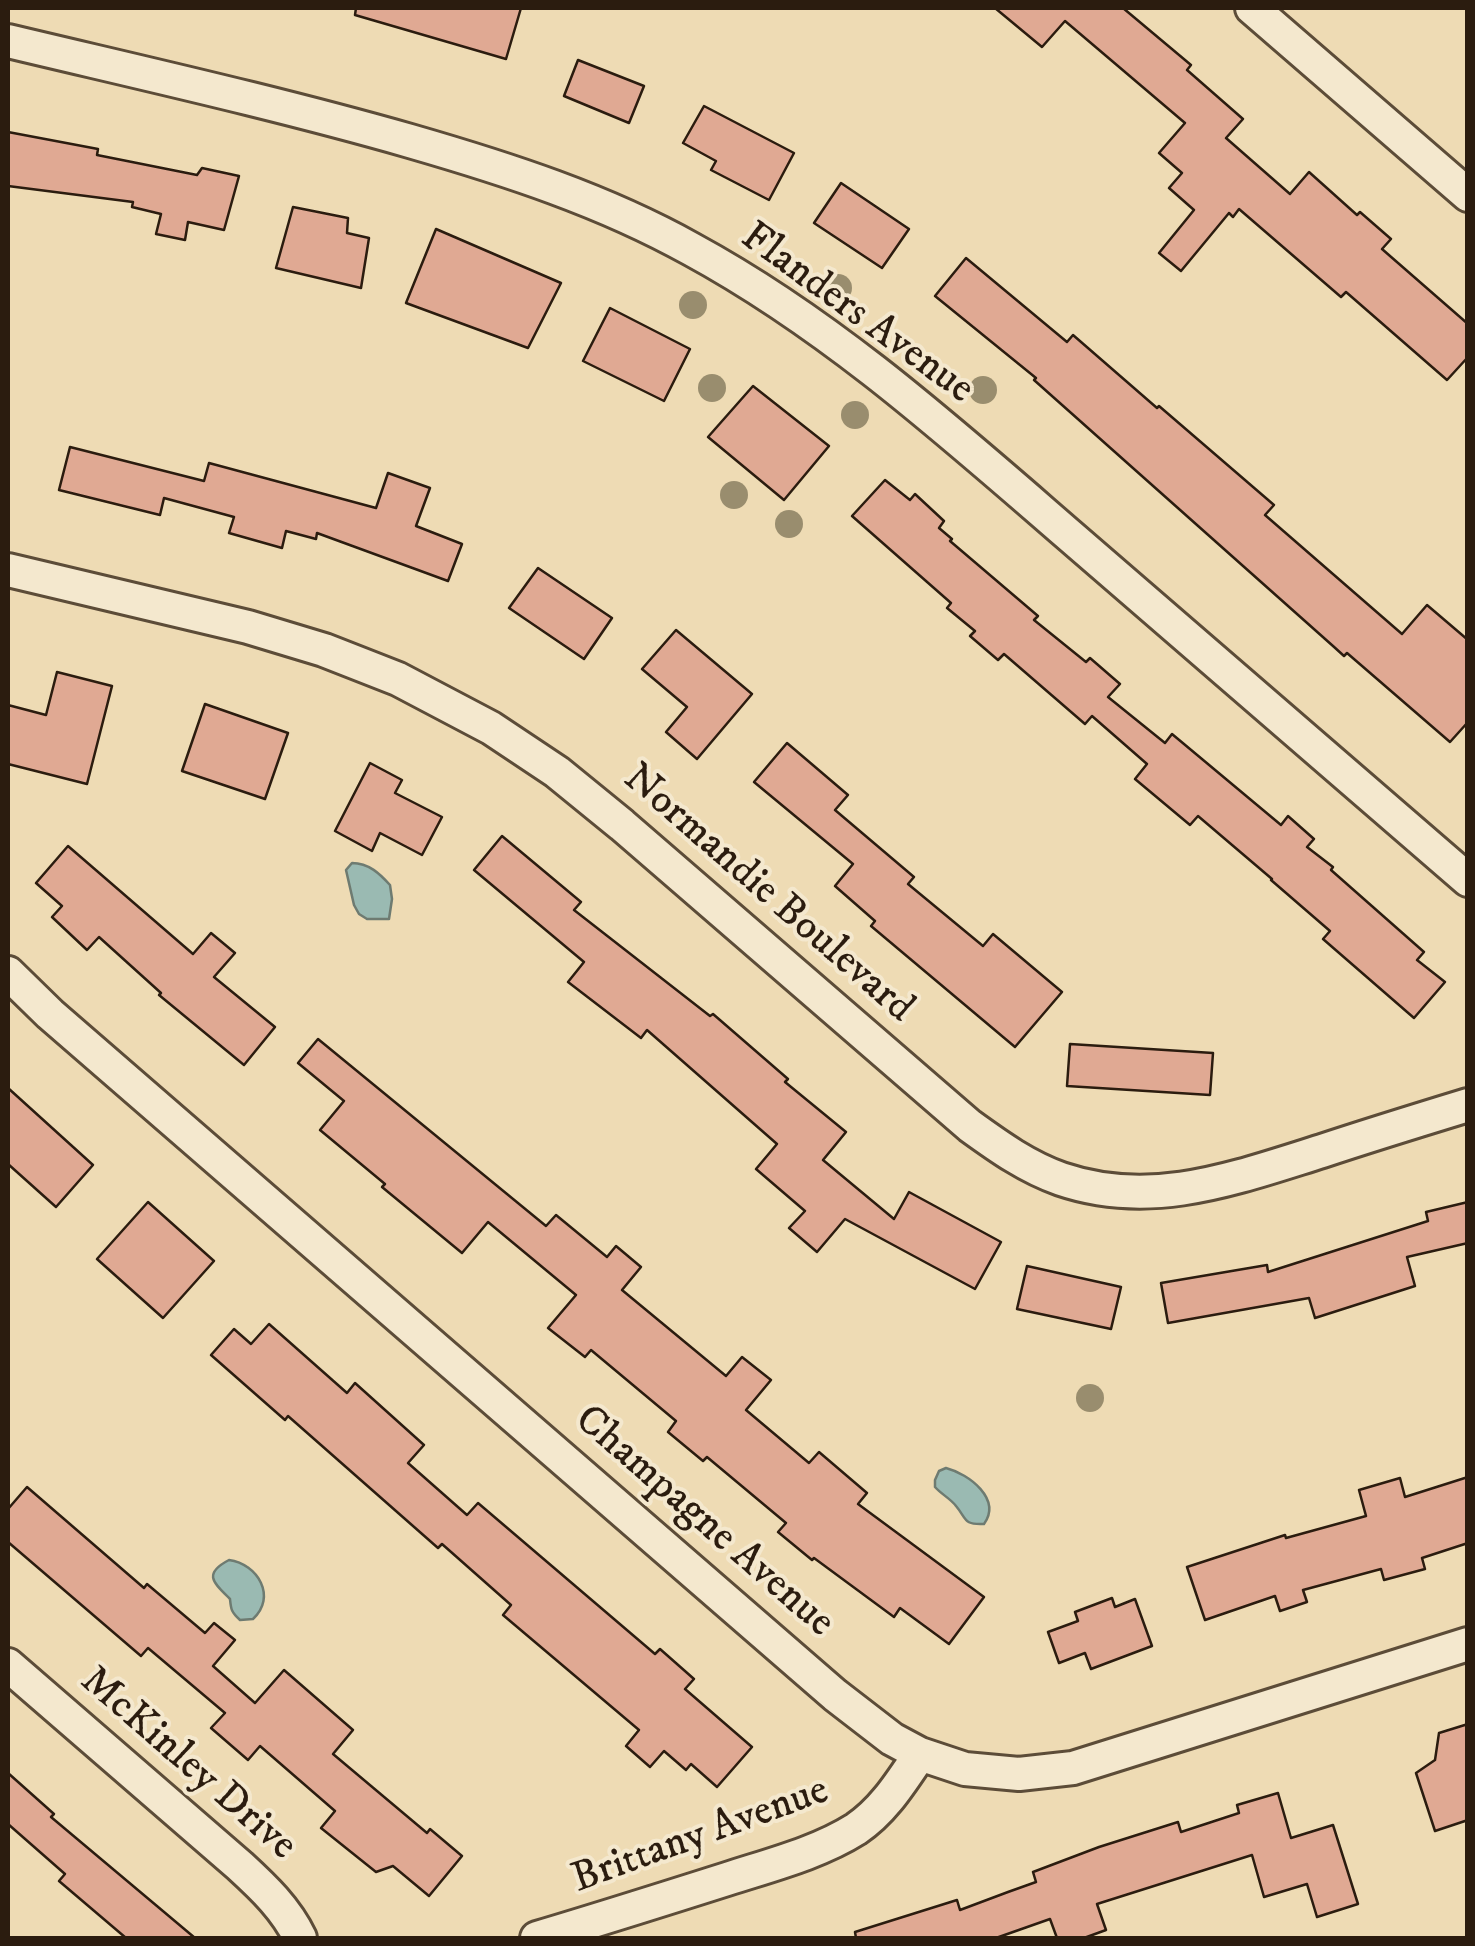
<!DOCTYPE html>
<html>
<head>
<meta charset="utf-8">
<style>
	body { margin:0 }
	#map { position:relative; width:1475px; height:1946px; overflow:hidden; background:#eedbb4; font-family:"IM FELL DW Pica",serif }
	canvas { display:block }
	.frame { position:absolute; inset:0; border:10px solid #2b1c0f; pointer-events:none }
</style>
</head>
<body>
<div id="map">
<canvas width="1475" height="1946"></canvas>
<div class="frame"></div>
</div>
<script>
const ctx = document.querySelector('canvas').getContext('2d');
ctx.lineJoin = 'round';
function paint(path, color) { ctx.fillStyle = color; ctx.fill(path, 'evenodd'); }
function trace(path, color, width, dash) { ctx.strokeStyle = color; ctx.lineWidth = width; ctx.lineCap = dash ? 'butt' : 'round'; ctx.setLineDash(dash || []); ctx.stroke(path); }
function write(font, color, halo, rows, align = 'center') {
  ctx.font = font + ' "IM FELL DW Pica",serif'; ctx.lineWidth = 8; ctx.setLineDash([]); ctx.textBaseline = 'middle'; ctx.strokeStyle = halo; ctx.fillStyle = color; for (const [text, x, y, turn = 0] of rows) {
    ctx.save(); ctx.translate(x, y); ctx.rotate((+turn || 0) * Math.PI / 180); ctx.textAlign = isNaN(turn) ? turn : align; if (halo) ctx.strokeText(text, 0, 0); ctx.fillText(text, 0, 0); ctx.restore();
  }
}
const water = new Path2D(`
	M 352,863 C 369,863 380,874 390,885 L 392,899 L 389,919 L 367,919 L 359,914 L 354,905 L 346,870 Z
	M 946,1468 C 969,1474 1002,1499 984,1524 C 963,1525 967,1519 956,1506 C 951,1499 941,1494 935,1487 L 935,1480 L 939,1471 Z
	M 229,1560 C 258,1564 277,1597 253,1619 L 240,1620 C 231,1612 231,1609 230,1599 C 214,1583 202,1574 229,1560 Z`);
paint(water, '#9abab2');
trace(water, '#6e7b71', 2.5);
const building = new Path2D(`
	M 356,8 L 521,8 L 506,59 L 355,15 Z
	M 995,8 L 1123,8 L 1191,65 L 1187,70 L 1243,119 L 1226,138 L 1290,194 L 1309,172 L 1357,215 L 1360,212 L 1391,239 L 1382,249 L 1468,324 L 1468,357 L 1447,380 L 1346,292 L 1341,297 L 1239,209 L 1233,217 L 1229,213 L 1181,271 L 1159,253 L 1194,210 L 1169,188 L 1182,173 L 1159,153 L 1185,123 L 1065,21 L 1042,47 Z
	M 578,60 L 644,86 L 629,123 L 564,96 Z
	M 704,106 L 794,153 L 769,200 L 711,170 L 716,161 L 683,143 Z
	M 8,132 L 98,149 L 97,155 L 197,175 L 202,168 L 239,176 L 224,230 L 188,222 L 185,240 L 156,234 L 161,214 L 132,207 L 133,202 L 8,186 Z
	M 841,183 L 909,229 L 882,268 L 814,223 Z
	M 293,207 L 348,218 L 347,233 L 369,238 L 361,288 L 276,268 Z
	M 436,229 L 561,283 L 528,348 L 406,303 Z
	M 966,258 L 1067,342 L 1073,335 L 1157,408 L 1159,406 L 1274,505 L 1265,515 L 1402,634 L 1427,605 L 1468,640 L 1468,722 L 1450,742 L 1347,653 L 1344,656 L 1333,646 L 1034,380 L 1036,378 L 935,296 Z
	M 610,308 L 690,349 L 664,401 L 583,361 Z
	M 753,386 L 829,446 L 784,500 L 708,437 Z
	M 70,447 L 204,481 L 209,463 L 376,508 L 388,473 L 430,488 L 416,526 L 462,544 L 448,581 L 317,533 L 316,539 L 286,531 L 282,548 L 229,533 L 234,517 L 164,498 L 160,515 L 59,490 Z
	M 885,480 L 910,500 L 915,494 L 944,521 L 939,528 L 952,539 L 950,541 L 1038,616 L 1034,620 L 1086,662 L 1090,658 L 1120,684 L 1108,697 L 1165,743 L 1172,734 L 1281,825 L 1288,816 L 1314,839 L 1307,847 L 1333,867 L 1331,870 L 1424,952 L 1417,960 L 1445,982 L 1414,1018 L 1323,939 L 1330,931 L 1271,880 L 1272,879 L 1198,816 L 1190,825 L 1135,779 L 1147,764 L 1092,716 L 1085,724 L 1004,654 L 998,660 L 970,636 L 975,631 L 947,608 L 951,603 L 852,516 Z
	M 538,568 L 612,618 L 584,659 L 509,608 Z
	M 676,630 L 752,694 L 697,759 L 666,732 L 687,707 L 642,669 Z
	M 57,672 L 112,686 L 87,784 L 8,764 L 8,705 L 46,715 Z
	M 205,704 L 288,733 L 265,799 L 182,771 Z
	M 787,743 L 848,795 L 835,810 L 914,877 L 908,884 L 983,946 L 993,934 L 1062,992 L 1015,1047 L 871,926 L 875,921 L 835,886 L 853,864 L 754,782 Z
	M 370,763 L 402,780 L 395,793 L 442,817 L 422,855 L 380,833 L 372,851 L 335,831 Z
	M 502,836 L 581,902 L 574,910 L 710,1016 L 713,1014 L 788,1079 L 785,1082 L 846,1132 L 823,1160 L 894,1219 L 909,1192 L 1001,1242 L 975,1289 L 845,1219 L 817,1252 L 789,1228 L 805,1211 L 756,1169 L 777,1144 L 647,1030 L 641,1038 L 568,982 L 584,962 L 474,870 Z
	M 68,846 L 193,954 L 211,933 L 235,953 L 214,977 L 275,1027 L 244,1065 L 159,995 L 161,993 L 99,937 L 87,950 L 52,917 L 62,906 L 36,883 Z
	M 318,1039 L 546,1226 L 556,1215 L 607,1257 L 616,1246 L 641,1267 L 622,1290 L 726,1376 L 742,1357 L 771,1380 L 746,1410 L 809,1463 L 819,1452 L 867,1493 L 858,1504 L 984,1597 L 949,1644 L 900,1608 L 894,1617 L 814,1558 L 812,1560 L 778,1532 L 786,1523 L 707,1457 L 703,1461 L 668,1432 L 676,1421 L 591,1350 L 585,1357 L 548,1328 L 576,1295 L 488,1222 L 462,1253 L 382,1187 L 385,1184 L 320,1130 L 344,1101 L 298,1063 Z
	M 1070,1044 L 1213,1053 L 1210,1095 L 1067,1086 Z
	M 8,1088 L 93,1165 L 56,1207 L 8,1164 Z
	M 148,1202 L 214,1261 L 163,1318 L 97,1259 Z
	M 1468,1202 L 1468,1243 L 1407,1257 L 1415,1286 L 1315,1318 L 1309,1298 L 1168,1323 L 1161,1283 L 1267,1265 L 1268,1272 L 1428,1221 L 1426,1212 Z
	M 1027,1266 L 1121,1287 L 1111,1329 L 1017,1309 Z
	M 269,1324 L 347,1393 L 355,1383 L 424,1445 L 408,1463 L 467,1515 L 478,1503 L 655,1654 L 660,1649 L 694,1679 L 685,1689 L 752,1747 L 717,1787 L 691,1764 L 686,1770 L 664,1751 L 650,1767 L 626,1746 L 639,1730 L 503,1615 L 511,1605 L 442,1544 L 438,1548 L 288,1416 L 285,1420 L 211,1355 L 234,1329 L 251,1344 Z
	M 1468,1477 L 1468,1543 L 1422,1558 L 1425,1569 L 1384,1580 L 1381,1569 L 1303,1590 L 1307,1602 L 1280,1611 L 1275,1596 L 1205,1620 L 1187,1567 L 1285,1535 L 1286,1538 L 1366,1516 L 1359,1490 L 1400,1478 L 1405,1497 Z
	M 27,1487 L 144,1588 L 147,1584 L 205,1633 L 214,1623 L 235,1640 L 213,1666 L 255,1703 L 284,1670 L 353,1730 L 333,1754 L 427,1833 L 430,1829 L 462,1856 L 429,1896 L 393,1866 L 376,1872 L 321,1828 L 335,1811 L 260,1746 L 248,1760 L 211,1728 L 225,1713 L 148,1648 L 141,1656 L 8,1542 L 8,1509 Z
	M 1112,1598 L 1115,1607 L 1135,1599 L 1152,1646 L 1091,1669 L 1085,1653 L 1059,1663 L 1048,1632 L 1078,1621 L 1075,1612 Z
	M 1468,1724 L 1468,1820 L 1435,1831 L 1416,1773 L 1435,1760 L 1439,1733 Z
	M 8,1773 L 54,1814 L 51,1817 L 195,1938 L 126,1938 L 59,1881 L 65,1874 L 8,1824 Z
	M 1278,1793 L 1291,1838 L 1333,1825 L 1358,1904 L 1317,1917 L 1307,1884 L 1264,1897 L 1252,1855 L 1097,1904 L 1106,1930 L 1084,1938 L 1057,1938 L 1050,1919 L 996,1938 L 856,1938 L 855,1932 L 957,1900 L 960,1910 L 1008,1892 L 1036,1882 L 1033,1872 L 1099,1847 L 1178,1822 L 1181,1832 L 1239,1813 L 1237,1805 Z`);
paint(building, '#e0a993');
trace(building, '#2b1c0f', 2.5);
const street = new Path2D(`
	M 1252,8 L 1468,195
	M 8,41 C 142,73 277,103 410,141 C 507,169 603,200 691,249 C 831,325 950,432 1069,535 C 1202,650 1335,765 1468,880
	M 8,570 L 248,627 L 324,650 L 398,679 L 491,728 L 557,772 L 622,825 L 970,1126 C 999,1147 1027,1167 1061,1179 C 1152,1210 1235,1178 1322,1151 C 1370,1135 1419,1120 1468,1105
	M 8,973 L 50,1014 L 835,1695 L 892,1739 L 920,1754 L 965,1769 L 1019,1774 L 1073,1768 L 1468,1644
	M 8,1665 L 240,1866 C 264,1888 286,1909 300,1938
	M 537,1938 C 601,1919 664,1899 727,1879 C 770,1865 818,1853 856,1829 C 884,1810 901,1782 920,1754`);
trace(street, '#5c4c38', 38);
trace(street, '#f4e8ce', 32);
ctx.fillStyle = '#998d6e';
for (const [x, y] of [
	[838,288],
	[693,305],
	[712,388],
	[983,390],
	[855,415],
	[734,495],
	[789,524],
	[1090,1398]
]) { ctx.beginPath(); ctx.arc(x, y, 14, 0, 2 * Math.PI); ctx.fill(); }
write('42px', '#2b1c0f', '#f4e8ce', [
	["Flanders Avenue",856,315,36],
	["Normandie Boulevard",767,895,41],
	["Champagne Avenue",703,1523,41],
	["McKinley Drive",187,1765,41],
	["Brittany Avenue",701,1837,-20]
]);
</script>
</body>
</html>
